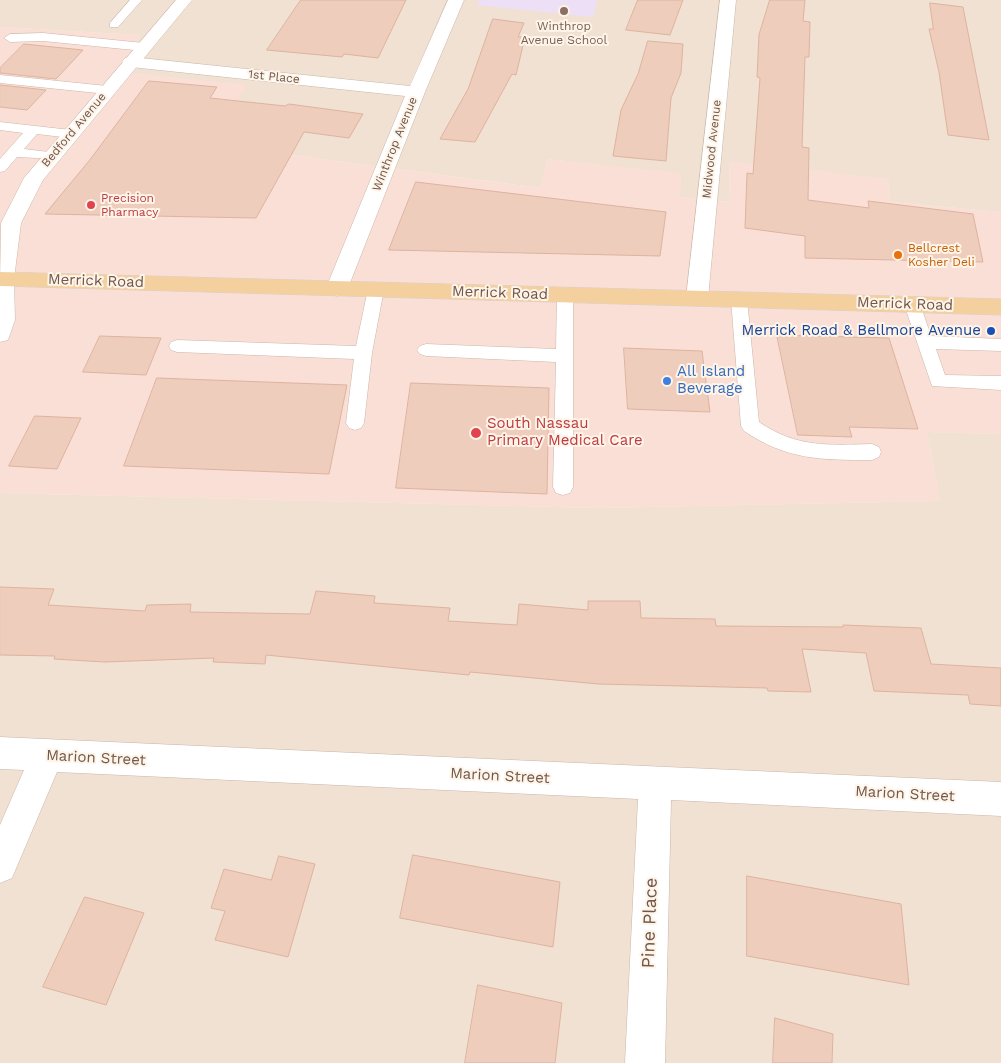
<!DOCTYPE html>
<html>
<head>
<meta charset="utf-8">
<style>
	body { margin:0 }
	canvas { display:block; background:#faf0e3 }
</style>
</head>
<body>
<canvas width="1001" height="1063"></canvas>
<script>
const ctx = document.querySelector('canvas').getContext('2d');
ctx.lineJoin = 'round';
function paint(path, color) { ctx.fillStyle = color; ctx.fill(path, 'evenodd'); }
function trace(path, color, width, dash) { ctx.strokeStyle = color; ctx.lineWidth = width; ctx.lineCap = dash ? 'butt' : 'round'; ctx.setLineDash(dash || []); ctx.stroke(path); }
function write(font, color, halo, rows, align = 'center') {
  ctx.font = font + ' "Work Sans",sans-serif'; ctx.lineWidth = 4; ctx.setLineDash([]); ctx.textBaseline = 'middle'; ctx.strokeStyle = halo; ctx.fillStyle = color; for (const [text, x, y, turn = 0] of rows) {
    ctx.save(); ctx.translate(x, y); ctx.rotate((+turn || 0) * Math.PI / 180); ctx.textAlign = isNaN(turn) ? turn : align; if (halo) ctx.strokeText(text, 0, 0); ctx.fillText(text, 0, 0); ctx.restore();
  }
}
paint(new Path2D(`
	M 0,0 L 1001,0 L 1001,212 L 890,202 L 888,179 L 729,162 L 730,202 L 679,197 L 681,174 L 547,159 L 541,188 L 209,144 L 246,86 L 127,73 L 139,35 L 0,27 Z
	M 927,432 L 1001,434 L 1001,1063 L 0,1063 L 0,493 L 597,508 L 940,501 Z`), '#f1e1d2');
paint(new Path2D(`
	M 0,27 L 139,35 L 128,73 L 247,85 L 209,144 L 540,188 L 547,159 L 681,173 L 680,197 L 730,202 L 729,161 L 888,179 L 890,202 L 1001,212 L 1001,434 L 927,432 L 940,501 L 597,508 L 0,493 Z`), '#fadfd7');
paint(new Path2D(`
	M 479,0 L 597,0 L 593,17 L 477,5 Z`), '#ede0f6');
const building = new Path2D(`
	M 301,0 L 406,0 L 378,58 L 344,54 L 342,57 L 267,50 Z
	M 638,0 L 683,0 L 670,35 L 626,30 Z
	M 770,0 L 805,0 L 803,21 L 810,22 L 809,57 L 805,57 L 802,147 L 809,148 L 808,200 L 869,208 L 868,201 L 973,214 L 983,262 L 805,258 L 805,236 L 745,228 L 747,173 L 753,174 L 760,78 L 757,77 L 759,35 Z
	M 930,3 L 963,7 L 989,140 L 948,135 L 939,72 L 929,29 L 933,29 Z
	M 493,19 L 524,23 L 518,37 L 525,37 L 516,75 L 512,74 L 475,142 L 440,139 L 468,89 Z
	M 648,41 L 683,44 L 681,73 L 671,98 L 666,161 L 613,156 L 621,110 L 638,74 Z
	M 24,44 L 83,50 L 56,79 L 0,73 L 0,68 Z
	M 149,81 L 217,87 L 210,98 L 285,106 L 289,104 L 363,114 L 349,138 L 304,132 L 256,218 L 45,214 L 89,161 Z
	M 0,85 L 46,90 L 27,110 L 0,107 Z
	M 416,182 L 666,212 L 660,256 L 389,250 Z
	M 777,335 L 889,338 L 918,429 L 849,427 L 852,437 L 798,435 Z
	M 100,336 L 161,338 L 146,375 L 83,372 Z
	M 624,348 L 702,351 L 710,412 L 628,409 Z
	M 157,378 L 347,385 L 329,474 L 124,466 Z
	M 411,383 L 549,388 L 547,494 L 396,488 Z
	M 35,416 L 81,418 L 57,469 L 9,466 Z
	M 0,587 L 54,589 L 48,605 L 145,611 L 147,605 L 191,604 L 190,612 L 310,614 L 316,591 L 375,596 L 374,603 L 450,608 L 448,621 L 517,625 L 519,604 L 588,610 L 588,601 L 640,601 L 641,618 L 715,619 L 716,626 L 843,627 L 843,625 L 921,628 L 931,664 L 1001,668 L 1001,706 L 970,704 L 968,695 L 874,691 L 866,653 L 802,649 L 811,692 L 768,691 L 767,688 L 598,684 L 470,672 L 469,675 L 266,655 L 265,664 L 213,662 L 214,658 L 105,662 L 54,659 L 55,656 L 0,655 Z
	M 413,855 L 560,882 L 553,947 L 400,918 Z
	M 279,856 L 315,864 L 288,957 L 215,940 L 225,911 L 211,908 L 224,869 L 271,880 Z
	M 747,876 L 901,904 L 909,985 L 747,956 Z
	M 85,897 L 144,913 L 106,1005 L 43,987 Z
	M 478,985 L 562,1003 L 555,1063 L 465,1063 Z
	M 775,1018 L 833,1034 L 832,1063 L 773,1063 Z`);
paint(building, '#eecdbc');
trace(building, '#dfb39e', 1);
const lane = new Path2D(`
	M 130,0 L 142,0 L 118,27 L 110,27 L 110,23 Z
	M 43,33 L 144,43 L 150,47 L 144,51 L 43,41 L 10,42 L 4,38 L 10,34 Z
	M 0,75 L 107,86 L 113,90 L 107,94 L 0,83 Z
	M 0,122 L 71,130 L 78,134 L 71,138 L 37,134 L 24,149 L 57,153 L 59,156 L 57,159 L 17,157 L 5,171 L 0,172 L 0,159 L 23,133 L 0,130 Z
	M 376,283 L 382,285 L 384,289 L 372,353 L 364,423 L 361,428 L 355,430 L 349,428 L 346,423 L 354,359 L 177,352 L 171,350 L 169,346 L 171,342 L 177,340 L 356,346 L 368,289 L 370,285 Z
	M 565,289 L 571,291 L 573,295 L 573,487 L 570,493 L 563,495 L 556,493 L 553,487 L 556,362 L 426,356 L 420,354 L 417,350 L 420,346 L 426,344 L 556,349 L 557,295 L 559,291 Z
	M 739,293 L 745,295 L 747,299 L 759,422 C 797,448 828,445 872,444 L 879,447 L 881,452 L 879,457 L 872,460 C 821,460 787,460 744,431 L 741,426 L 731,299 L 733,295 Z
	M 912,298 L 918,300 L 920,304 L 931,336 L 1001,339 L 1001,351 L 936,349 L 945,375 L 1001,376 L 1001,390 L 932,386 L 904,304 L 906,300 Z`);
const street = new Path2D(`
	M 448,0 L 464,0 L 425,92 L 348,288 L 345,293 L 337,296 L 329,293 L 326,288 L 405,96 L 131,67 L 125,66 L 122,62 L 125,58 L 131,57 L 410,86 Z
	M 720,0 L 736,0 L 708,298 L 705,303 L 697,306 L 689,303 L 686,298 Z
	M 0,272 L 11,274 L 14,279 L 15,320 L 8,340 L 0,342 Z
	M 0,737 L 1001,782 L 1001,816 L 671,800 L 665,1063 L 625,1063 L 638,799 L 57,772 L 12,878 L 0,883 L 0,825 L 24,770 L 0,769 Z`);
const secondary = new Path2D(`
	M 176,0 L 192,0 L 43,180 L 21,223 L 14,279 L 11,284 L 0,286 L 1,223 L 24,178 Z`);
const primary = new Path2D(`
	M 0,272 L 1001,299 L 1001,315 L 0,286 Z`);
trace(lane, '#cab7aa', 1);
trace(street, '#cab7aa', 1);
trace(secondary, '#cfb9ab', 1);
trace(primary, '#d7d0cd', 1);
paint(lane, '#fff');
paint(street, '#fff');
paint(secondary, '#fff');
paint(primary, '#f5d09f');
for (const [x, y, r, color] of [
	[564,11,5,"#8d6e63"],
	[91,205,5,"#e0444e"],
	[898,255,5,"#e8710a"],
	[991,331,5,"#1a4fb4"],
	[667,381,5,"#3f7fe0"],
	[476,433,6,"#e0444e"]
]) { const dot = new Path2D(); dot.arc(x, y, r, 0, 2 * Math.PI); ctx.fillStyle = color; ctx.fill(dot); trace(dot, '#fef4e8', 2); }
write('12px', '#785e54', '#fef4e8', [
	["Winthrop",564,26],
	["Avenue School",564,40]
]);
write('12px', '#70564b', '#fef4e8', [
	["1st Place",274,77,6],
	["Bedford Avenue",74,130,-50],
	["Winthrop Avenue",395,144,-68],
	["Midwood Avenue",712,149,-84]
]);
write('12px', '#be3a42', '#fef4e8', [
	["Precision",101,198],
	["Pharmacy",101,212]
], 'left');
write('12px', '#c56008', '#fef4e8', [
	["Bellcrest",908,248],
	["Kosher Deli",908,262]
], 'left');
write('15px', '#70564b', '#fef4e8', [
	["Merrick Road",96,281,2],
	["Merrick Road",500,293,2],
	["Merrick Road",905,304,2],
	["Marion Street",96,758,3],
	["Marion Street",500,776,3],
	["Marion Street",905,794,3]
]);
write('15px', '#164399', '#fef4e8', [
	["Merrick Road & Bellmore Avenue",981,331]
], 'right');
write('15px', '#366cbe', '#fef4e8', [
	["All Island",677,372],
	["Beverage",677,389]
], 'left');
write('15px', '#be3a42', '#fef4e8', [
	["South Nassau",487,424],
	["Primary Medical Care",487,441]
], 'left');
write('18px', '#70564b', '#fef4e8', [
	["Pine Place",650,923,-88]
]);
</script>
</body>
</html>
